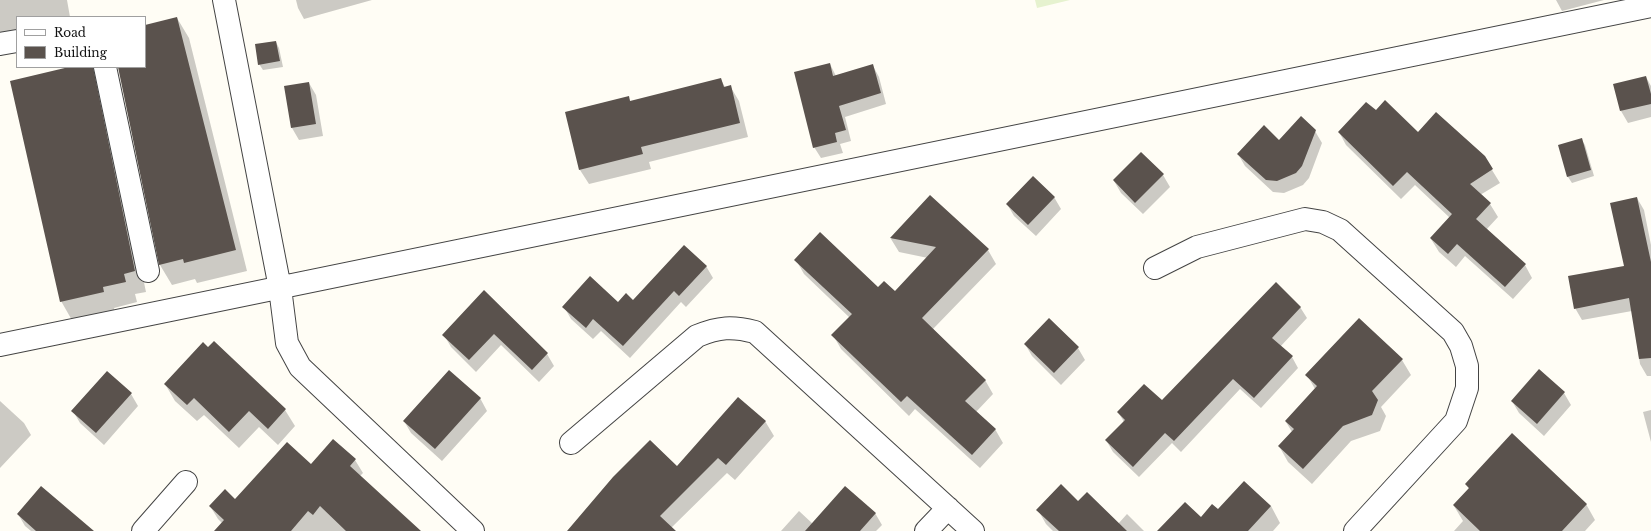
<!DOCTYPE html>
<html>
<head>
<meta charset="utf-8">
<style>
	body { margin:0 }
	#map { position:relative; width:1651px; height:531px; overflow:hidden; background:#fffdf5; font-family:"Libre Baskerville",serif }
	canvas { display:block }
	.legend { position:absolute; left:16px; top:16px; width:130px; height:52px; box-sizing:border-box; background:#fff; border:1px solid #a0a0a0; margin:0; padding:5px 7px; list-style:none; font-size:12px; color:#111 }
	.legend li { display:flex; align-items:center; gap:8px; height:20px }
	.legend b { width:20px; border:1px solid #a0a0a0 }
</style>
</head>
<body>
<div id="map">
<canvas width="1651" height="531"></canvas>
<ul class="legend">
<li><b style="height:5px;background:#fff"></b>Road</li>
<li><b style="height:11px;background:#5a524d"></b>Building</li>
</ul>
</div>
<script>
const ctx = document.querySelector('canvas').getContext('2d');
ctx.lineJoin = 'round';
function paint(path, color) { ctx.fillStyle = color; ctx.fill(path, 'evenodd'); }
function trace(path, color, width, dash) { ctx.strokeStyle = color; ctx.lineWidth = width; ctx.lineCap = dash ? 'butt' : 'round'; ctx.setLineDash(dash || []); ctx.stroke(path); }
paint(new Path2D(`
	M 1035,0 L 1070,0 L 1037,8 Z`), '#e6f2cf');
paint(new Path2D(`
	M 0,0 L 67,0 L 70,17 L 17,17 L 17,35 L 0,38 Z
	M 296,0 L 372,0 L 304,19 L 298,8 Z
	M 1556,0 L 1604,0 L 1562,11 Z
	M 177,18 L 189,38 L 247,271 L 197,283 L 195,279 L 172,285 L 160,265 L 119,67 L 145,67 L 145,26 Z
	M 276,42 L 279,48 L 283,67 L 263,70 L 259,64 Z
	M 830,64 L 836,76 L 873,66 L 879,77 L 886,104 L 845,117 L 851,141 L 840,144 L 843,153 L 821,158 L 814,147 Z
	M 74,67 L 97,67 L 104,91 L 146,292 L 135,294 L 137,302 L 114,308 L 115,312 L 73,322 L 61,301 Z
	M 1646,77 L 1651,86 L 1651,117 L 1628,123 L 1621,111 Z
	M 721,80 L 725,87 L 730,86 L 739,101 L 748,137 L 649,162 L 651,169 L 589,184 L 580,170 L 566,112 L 628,97 L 631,102 Z
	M 309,83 L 316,95 L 323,136 L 299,140 L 292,128 Z
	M 1376,112 L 1418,134 L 1484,157 L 1500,183 L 1480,195 L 1490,204 L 1498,217 L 1486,230 L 1525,265 L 1532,278 L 1513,299 L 1465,256 L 1456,267 L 1439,252 L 1431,239 L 1450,218 L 1415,185 L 1401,199 L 1346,145 L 1339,132 Z
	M 1315,131 L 1322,143 L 1309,178 L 1303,185 L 1284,193 L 1273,192 L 1245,166 L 1238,154 Z
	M 1581,139 L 1585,145 L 1594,176 L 1572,183 L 1568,177 L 1559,146 Z
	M 1163,175 L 1170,187 L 1143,214 L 1121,193 L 1114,181 Z
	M 930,196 L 988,250 L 996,264 L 933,329 L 985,380 L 993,394 L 976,412 L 995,429 L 1003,443 L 980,468 L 915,409 L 909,416 L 841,349 L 833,335 L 850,318 L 804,274 L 796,260 L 878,289 L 895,293 L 928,258 L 899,252 L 891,239 Z
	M 1054,197 L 1061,209 L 1036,236 L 1014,216 L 1007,204 Z
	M 1637,198 L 1644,210 L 1651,245 L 1651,376 L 1647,376 L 1640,364 L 1632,311 L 1582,320 L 1575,308 L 1625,267 Z
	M 706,266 L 713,278 L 686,307 L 681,302 L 630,358 L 601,331 L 593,339 L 571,319 L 564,307 L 633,301 Z
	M 484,292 L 547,354 L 554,366 L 539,382 L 501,345 L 476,372 L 451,347 L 444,335 Z
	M 1300,307 L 1307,318 L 1280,347 L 1292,357 L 1298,368 L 1261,408 L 1240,389 L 1181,452 L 1172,443 L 1139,477 L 1113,452 L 1106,440 L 1124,422 L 1118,412 L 1162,402 Z
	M 1025,344 L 1078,348 L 1085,360 L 1061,385 L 1032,356 Z
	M 1402,360 L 1411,375 L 1381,407 L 1386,416 L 1380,431 L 1351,441 L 1312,484 L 1288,462 L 1279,446 L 1292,432 L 1286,422 L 1315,389 L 1307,375 Z
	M 107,372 L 131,394 L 138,406 L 104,445 L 80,423 L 73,411 Z
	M 165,384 L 285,410 L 295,426 L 278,445 L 259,427 L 239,448 L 204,415 L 197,421 L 175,401 Z
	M 1564,393 L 1571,405 L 1544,436 L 1519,413 L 1512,401 Z
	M 480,398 L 487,411 L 442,461 L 411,433 L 404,421 Z
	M 0,401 L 24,423 L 31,435 L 0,468 Z
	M 1651,410 L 1651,442 L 1643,412 Z
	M 765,421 L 774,436 L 735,480 L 727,473 L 671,528 L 674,531 L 568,531 L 677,468 Z
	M 333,440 L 355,460 L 363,473 L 360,476 L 416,531 L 225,531 L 222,523 L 218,519 L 210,506 L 235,500 L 311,465 Z
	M 1244,482 L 1271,506 L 1280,523 L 1273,531 L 1193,531 L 1218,510 Z
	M 1466,484 L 1586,504 L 1595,520 L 1585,531 L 1454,531 L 1463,521 L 1454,506 L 1469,489 Z
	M 1078,503 L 1118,524 L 1127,514 L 1144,531 L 1053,531 L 1046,524 L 1038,510 Z
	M 799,511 L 813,524 L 875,513 L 882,525 L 876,531 L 781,531 Z
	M 18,514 L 88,531 L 31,531 L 25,526 Z`), '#0003');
paint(new Path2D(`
	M 177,17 L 236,250 L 184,263 L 183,259 L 159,265 L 118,67 L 145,67 L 145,25 Z
	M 276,41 L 280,61 L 258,65 L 255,44 Z
	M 830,63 L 833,76 L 873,64 L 881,93 L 839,106 L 846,130 L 835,133 L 837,142 L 813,148 L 794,72 Z
	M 69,67 L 93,67 L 135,271 L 124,274 L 126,282 L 103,287 L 104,292 L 60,302 L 10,81 Z
	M 1646,76 L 1651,94 L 1651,104 L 1620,111 L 1613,84 Z
	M 721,78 L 724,87 L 731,85 L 740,123 L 641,147 L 643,154 L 579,170 L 565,112 L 629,96 L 630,101 Z
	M 309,82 L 316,124 L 291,128 L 284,86 Z
	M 1385,100 L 1418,132 L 1436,112 L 1485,156 L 1493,169 L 1470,184 L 1491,203 L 1476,219 L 1526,264 L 1505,287 L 1457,244 L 1448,254 L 1430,238 L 1452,214 L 1407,172 L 1393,186 L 1338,132 L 1366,102 L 1376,110 Z
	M 1301,116 L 1316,130 L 1302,166 L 1296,173 L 1277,181 L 1266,180 L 1237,154 L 1264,125 L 1279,140 Z
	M 1582,138 L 1591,170 L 1567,177 L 1558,145 Z
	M 1141,152 L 1164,174 L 1135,203 L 1113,180 Z
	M 1033,176 L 1055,197 L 1028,225 L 1006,204 Z
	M 930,195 L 989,249 L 922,318 L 986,380 L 965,401 L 996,429 L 972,455 L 907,396 L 901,402 L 831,335 L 852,314 L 794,260 L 820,232 L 878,287 L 884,281 L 895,291 L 936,247 L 890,238 Z
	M 1637,197 L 1651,262 L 1651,358 L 1639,359 L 1629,298 L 1574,309 L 1568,276 L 1624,266 L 1610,203 Z
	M 684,245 L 707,266 L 679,296 L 674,291 L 623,346 L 593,319 L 586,328 L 562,307 L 590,276 L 618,302 L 626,293 L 633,300 Z
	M 1276,282 L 1301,307 L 1272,338 L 1293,356 L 1254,398 L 1233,379 L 1174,441 L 1165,433 L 1133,467 L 1105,440 L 1125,420 L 1117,412 L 1144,384 L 1162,400 Z
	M 484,290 L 548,353 L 532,370 L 494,334 L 469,360 L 442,335 Z
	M 1049,318 L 1079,347 L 1054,373 L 1024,344 Z
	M 1359,318 L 1403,359 L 1372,391 L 1378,400 L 1372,415 L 1343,426 L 1303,469 L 1278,446 L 1294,429 L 1285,421 L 1317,386 L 1305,375 Z
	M 214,341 L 286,409 L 268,429 L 249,411 L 229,432 L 194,398 L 187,405 L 164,384 L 203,342 L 208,347 Z
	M 1539,369 L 1565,392 L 1537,424 L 1511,401 Z
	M 449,370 L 481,398 L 435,449 L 403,421 Z
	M 107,371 L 132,393 L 96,433 L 71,411 Z
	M 738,397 L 766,421 L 726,465 L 718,458 L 660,516 L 676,531 L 567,531 L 613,477 L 650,440 L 677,466 Z
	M 1512,433 L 1587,504 L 1562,531 L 1480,531 L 1453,505 L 1469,488 L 1465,484 Z
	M 333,439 L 356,459 L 350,466 L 421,531 L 346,531 L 320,506 L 313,515 L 308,511 L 291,531 L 214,531 L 224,520 L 209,506 L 225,489 L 235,499 L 287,442 L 311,464 Z
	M 1244,481 L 1271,506 L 1248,531 L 1157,531 L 1185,502 L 1201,517 L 1212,504 L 1218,509 Z
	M 1061,484 L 1078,501 L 1087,492 L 1127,531 L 1059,531 L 1036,510 Z
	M 41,486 L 94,531 L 36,531 L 17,514 Z
	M 845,486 L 876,513 L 860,531 L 805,531 Z`), '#5a524d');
const street = new Path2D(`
	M 224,0 L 280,288 L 287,343 L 300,367 L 473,531
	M 0,44 L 17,41
	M 105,67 L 148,271
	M 1155,268 L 1197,247 L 1305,219 L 1323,222 L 1340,230 L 1453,332 L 1461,346 L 1467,366 L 1467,388 L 1456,421 L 1355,531
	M 0,345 L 1651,6
	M 571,443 L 697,336 C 719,327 732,326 755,332 L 973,531
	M 143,531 L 186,482
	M 926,531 L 948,508`);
trace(street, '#444', 24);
trace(street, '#fff', 22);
</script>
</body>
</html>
